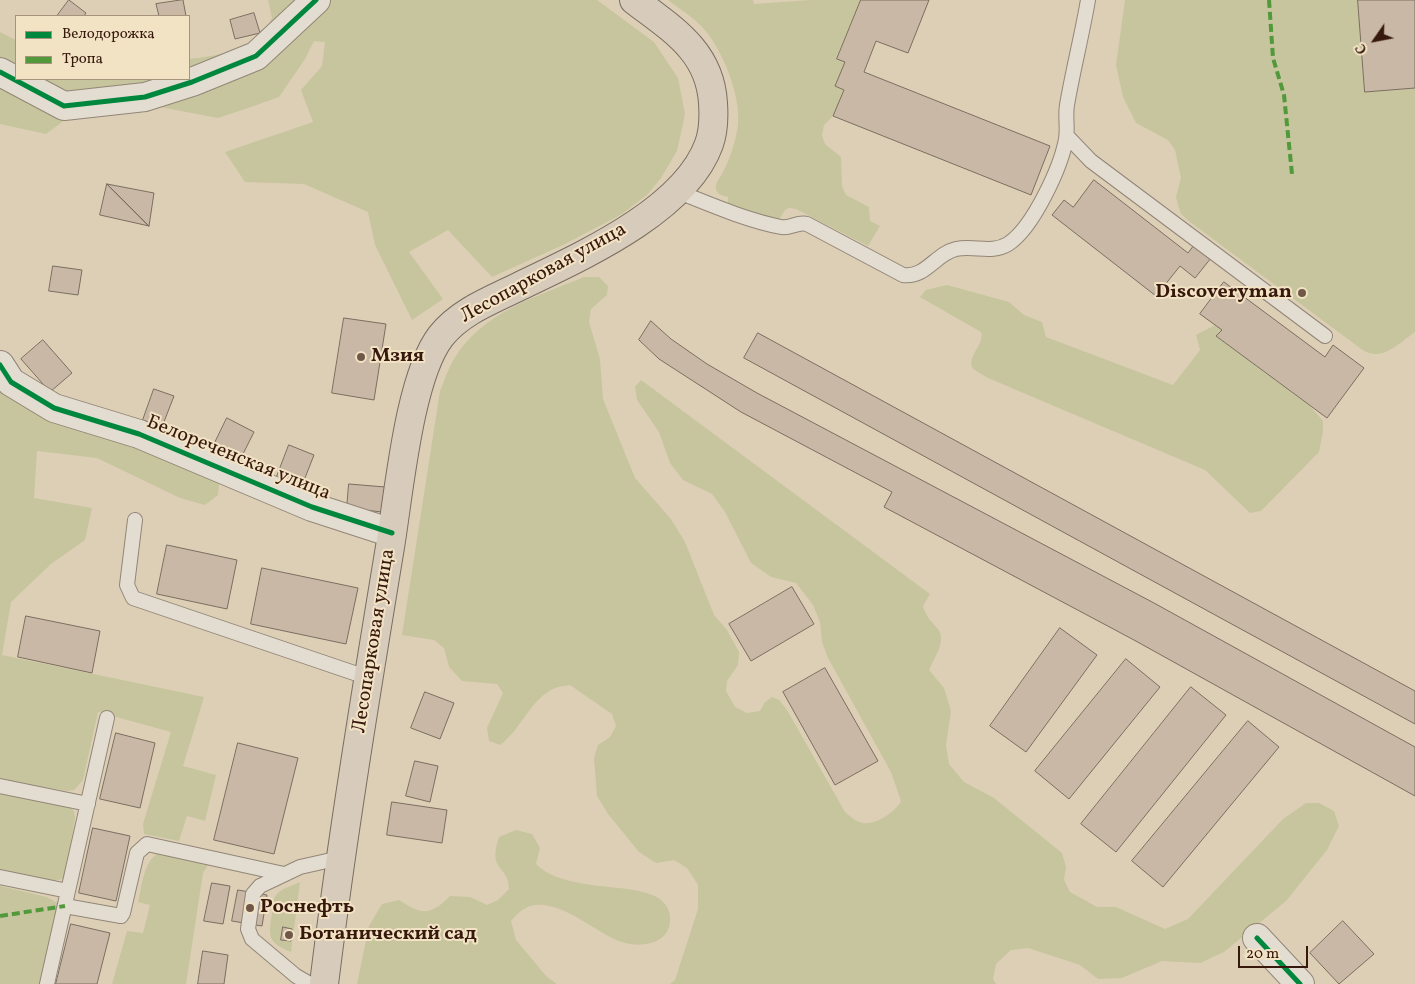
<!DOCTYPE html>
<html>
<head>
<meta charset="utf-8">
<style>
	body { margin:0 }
	#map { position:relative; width:1415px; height:984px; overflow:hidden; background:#ddcfb6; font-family:Vollkorn,serif }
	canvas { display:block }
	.legend { position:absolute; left:15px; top:15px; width:175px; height:65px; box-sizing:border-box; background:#f3e3c5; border:1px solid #a7927b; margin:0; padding:6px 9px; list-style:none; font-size:15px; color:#36180d }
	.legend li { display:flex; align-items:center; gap:10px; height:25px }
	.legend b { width:25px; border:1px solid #a7927b }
	.north { position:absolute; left:1350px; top:15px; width:50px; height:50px; -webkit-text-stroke:4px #f3e3c5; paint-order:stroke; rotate:237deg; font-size:14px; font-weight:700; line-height:20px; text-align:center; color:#36180d }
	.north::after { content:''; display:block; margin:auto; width:18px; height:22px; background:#36180d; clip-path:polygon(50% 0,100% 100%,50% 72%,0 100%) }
	.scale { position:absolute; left:1238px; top:946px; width:70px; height:22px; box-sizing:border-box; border:2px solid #36180d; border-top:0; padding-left:6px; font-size:15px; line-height:18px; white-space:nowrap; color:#36180d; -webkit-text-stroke:4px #f3e3c5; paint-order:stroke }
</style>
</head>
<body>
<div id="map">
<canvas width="1415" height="984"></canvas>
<ul class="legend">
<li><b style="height:6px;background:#00873e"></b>Велодорожка</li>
<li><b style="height:6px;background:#51993b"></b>Тропа</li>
</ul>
<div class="north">С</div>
<div class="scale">20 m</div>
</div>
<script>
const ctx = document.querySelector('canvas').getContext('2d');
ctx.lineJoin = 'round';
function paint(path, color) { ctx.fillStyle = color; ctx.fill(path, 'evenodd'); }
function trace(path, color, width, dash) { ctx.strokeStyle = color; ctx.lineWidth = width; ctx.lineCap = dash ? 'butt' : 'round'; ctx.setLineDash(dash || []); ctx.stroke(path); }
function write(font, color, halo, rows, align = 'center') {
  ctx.font = font + ' Vollkorn,serif'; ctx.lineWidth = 4; ctx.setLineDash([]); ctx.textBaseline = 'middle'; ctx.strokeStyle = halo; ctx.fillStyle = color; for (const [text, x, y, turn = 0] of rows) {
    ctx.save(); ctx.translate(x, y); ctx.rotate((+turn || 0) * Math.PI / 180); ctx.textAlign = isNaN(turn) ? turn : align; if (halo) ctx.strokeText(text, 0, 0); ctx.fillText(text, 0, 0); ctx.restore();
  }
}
paint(new Path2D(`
	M 268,0 L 597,0 L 654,42 L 678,78 L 685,114 L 677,151 L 661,178 L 648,194 L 622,214 L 563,245 L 492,277 L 448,230 L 409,252 L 443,299 L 412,320 L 375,245 L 368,212 L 304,184 L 245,182 L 225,152 L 313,122 L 301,90 L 322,66 L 325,42 L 314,41 L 305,59 L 279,97 L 248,108 L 218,118 L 139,103 L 77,111 L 46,134 L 0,124 L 0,32 L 16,40 L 16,79 L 189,79 L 189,59 C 223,55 255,51 272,18 Z
	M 668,0 L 753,0 L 754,4 L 810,0 L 861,0 L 837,58 L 845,62 L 835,86 L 844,90 L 833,116 L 824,125 L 822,135 L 825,144 L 841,157 L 842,186 L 846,195 L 869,207 L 870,221 L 880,226 L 868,246 L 796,209 L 789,208 L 785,210 L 777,223 L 728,205 L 728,197 C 723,195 718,196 716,189 C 715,182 720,178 723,172 C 730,159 736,140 738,125 C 741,96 723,51 704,29 C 694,18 680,9 668,0 Z
	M 1125,0 L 1358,0 L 1365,92 L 1415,88 L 1415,332 C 1399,343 1384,361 1364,351 L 1190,222 L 1181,214 L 1178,205 L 1176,197 L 1181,178 L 1175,150 L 1168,140 L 1136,123 L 1123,97 L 1116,65 Z
	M 584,277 L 599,277 L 608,286 L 607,295 L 591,309 L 589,322 L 600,359 L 603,399 L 635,478 L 671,519 L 685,542 L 714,615 L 727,630 L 739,652 L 738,665 L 727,681 L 726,691 L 735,707 L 747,713 L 760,711 L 765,702 L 772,697 L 779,700 L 787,710 L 845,812 C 852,818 860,825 869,823 C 880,822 897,810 901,801 L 891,772 L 828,658 L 822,642 L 820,622 L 813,605 L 796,583 L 771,577 L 751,563 L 725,512 L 712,494 L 683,480 L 670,463 L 659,432 L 637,400 L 635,387 L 641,380 L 930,594 L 923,606 C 926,617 931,621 938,629 C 947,641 934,658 929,670 L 944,688 L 951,711 L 946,745 L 949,764 L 964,782 L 994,798 L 1062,853 L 1066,867 L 1064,880 L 1070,892 L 1097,907 L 1116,907 L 1165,929 L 1188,919 L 1283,819 L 1306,803 L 1319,803 L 1334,811 L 1339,826 L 1327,850 L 1286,901 L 1224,952 L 1200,963 L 1162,961 L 1122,978 L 1098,979 L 1080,965 L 1028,948 L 1011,950 L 996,964 L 993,979 L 996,984 L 670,984 L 675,980 L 698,909 L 698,885 L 687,868 L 674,860 L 656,863 L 639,852 L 608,814 L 597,796 L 594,758 L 598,745 L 610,737 L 616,726 L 612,714 L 570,685 C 564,686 556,687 551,690 C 529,702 520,731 500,745 L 489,741 L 487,728 L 503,693 L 497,684 L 462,681 L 449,667 L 444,648 L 434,640 L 402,635 L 440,391 C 444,381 448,369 454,359 C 482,312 536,297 584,277 Z
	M 947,285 L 1009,302 L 1024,315 L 1042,322 L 1046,337 L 1173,385 L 1200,350 L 1196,335 L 1215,325 L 1222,330 L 1217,337 L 1310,406 L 1323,421 L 1323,432 L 1319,452 L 1261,511 L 1250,513 L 1205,470 L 988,378 L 973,369 C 966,356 985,345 981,332 L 920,297 L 926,290 Z
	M 0,373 L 220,475 L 218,495 L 205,505 L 180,498 L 97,458 L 37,451 L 34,498 L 92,508 L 85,540 L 51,564 L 11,602 L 2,655 L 204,697 L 183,766 L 216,775 L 205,821 L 187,816 L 179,841 L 144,834 L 143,824 L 171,732 L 98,712 L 83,780 L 74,790 L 68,791 L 0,780 Z
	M 0,793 L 71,808 L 74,811 L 75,818 L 65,877 C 54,887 17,873 3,870 L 0,872 Z
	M 516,830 L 532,834 L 540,848 L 536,864 C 557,886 605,885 634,890 C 649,893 669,898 670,917 C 672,945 639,949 619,941 C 594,931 571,908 543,905 C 529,903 519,911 511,921 L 516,940 L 547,977 L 557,984 L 357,984 L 369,926 L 382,904 L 399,900 C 422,915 430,916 450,896 L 470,897 L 487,905 L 498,900 L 509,889 C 509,865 487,872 499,837 Z
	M 158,853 L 165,853 L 208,865 L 203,873 L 186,984 L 112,984 L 127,931 L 143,933 L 150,905 L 138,902 C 142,886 143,863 158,853 Z
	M 300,882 L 291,952 C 268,943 268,937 272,914 C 273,907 272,900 276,895 C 282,888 292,886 300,882 Z
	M 0,886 L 47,897 L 59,904 L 42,984 L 0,984 Z`), '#c7c59d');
const building = new Path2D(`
	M 69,0 L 86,13 L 84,16 L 57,16 Z
	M 183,0 L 186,16 L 159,16 L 156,4 Z
	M 861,0 L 929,0 L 908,53 L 876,41 L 864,72 L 1050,146 L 1031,195 L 833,116 L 844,90 L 835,86 L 845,62 L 837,59 Z
	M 1358,0 L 1415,0 L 1415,88 L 1365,92 Z
	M 254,13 L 260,33 L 235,39 L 230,20 Z
	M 1094,180 L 1188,253 L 1194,245 L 1211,258 L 1195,278 L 1180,266 L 1156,296 L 1052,215 L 1064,200 L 1073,207 Z
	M 107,184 L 149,226 L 100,215 Z
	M 107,184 L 154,193 L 149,226 Z
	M 53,266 L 82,270 L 78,295 L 49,291 Z
	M 1224,282 L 1325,357 L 1333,345 L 1364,368 L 1327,418 L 1216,336 L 1222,330 L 1200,314 Z
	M 344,318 L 386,324 L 374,400 L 332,393 Z
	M 651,321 L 671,339 L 707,364 L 757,393 L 1154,603 L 1415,747 L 1415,796 L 1134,640 L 884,507 L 892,492 L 741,412 L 659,359 L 639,340 Z
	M 758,333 L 1415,691 L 1415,724 L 744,358 Z
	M 43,340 L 72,373 L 50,392 L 21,359 Z
	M 154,389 L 174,396 L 162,427 L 143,420 Z
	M 227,418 L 254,432 L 237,466 L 210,453 Z
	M 289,445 L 314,455 L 301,488 L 276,479 Z
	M 349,484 L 385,487 L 382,512 L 347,508 Z
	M 167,545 L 237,560 L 227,609 L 157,594 Z
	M 262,568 L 358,588 L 346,644 L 251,624 Z
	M 792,587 L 814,624 L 751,661 L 729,624 Z
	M 26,616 L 100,631 L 92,673 L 18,657 Z
	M 1060,628 L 1097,655 L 1026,752 L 990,726 Z
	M 1126,659 L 1160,687 L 1069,799 L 1035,771 Z
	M 825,668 L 878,761 L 835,785 L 783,692 Z
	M 1191,687 L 1226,715 L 1116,852 L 1081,824 Z
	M 425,692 L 454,703 L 440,739 L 411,728 Z
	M 1248,721 L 1279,747 L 1163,887 L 1132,861 Z
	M 116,733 L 155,743 L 140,808 L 100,799 Z
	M 238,743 L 298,758 L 274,854 L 214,840 Z
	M 415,761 L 438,766 L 430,802 L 406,796 Z
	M 392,802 L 447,810 L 442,843 L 387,835 Z
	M 93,828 L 130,836 L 116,901 L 79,893 Z
	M 212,883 L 230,886 L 223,924 L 204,921 Z
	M 238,890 L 267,895 L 262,926 L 232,921 Z
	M 1343,921 L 1374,954 L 1339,984 L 1310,953 Z
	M 71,924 L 110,933 L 97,984 L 56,984 Z
	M 283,927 L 292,929 L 291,941 L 281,940 Z
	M 203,951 L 228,955 L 224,984 L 198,984 Z`);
paint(building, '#cab8a6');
trace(building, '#7a6e60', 1);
const service = new Path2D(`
	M 1067,136 L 1091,161 L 1325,336
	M 676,191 C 710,204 745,220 781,227 C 790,229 798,221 807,224 L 903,275 C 926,278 935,254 956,249 C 974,245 992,254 1008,244 C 1033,228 1061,167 1066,139 C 1068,128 1065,116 1067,105 C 1073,70 1082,35 1088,0
	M 135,520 L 127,585 L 133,598 L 369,678
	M 0,786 L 88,804
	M 0,877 L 68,891
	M 65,906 L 121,916 L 123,913 L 137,853 L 147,844 L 284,874
	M 47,984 L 107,718
	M 310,984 L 296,976 L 252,939 L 248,929 L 253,894 L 260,886 L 300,867 L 340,858`);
const minor = new Path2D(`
	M 0,72 L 64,106 L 145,97 L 192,82 L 256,56 L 316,0
	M 0,365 L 11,382 L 54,408 L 139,434 L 312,507 L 392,533
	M 1257,938 L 1300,984`);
const primary = new Path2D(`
	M 324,984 C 342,838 366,692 390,547 C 399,493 409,377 441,336 C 461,311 492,300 520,286 C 580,257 685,211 709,144 C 714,130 714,117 713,103 C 710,51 672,29 634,0`);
trace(service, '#928677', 16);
trace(minor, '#928677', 30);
trace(primary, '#7a6e60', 30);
trace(service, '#e3dcd0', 14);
trace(minor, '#e3dcd0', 28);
trace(primary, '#d7ccbb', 28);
trace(new Path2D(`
	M 1269,0 L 1273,58 L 1284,95 L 1292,174
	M 0,916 L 65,906`), '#51993b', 4, [8, 4]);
trace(new Path2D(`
	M 0,72 L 64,106 L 145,97 L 192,82 L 256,56 L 316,0
	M 0,365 L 11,382 L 54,408 L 139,434 L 312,507 L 392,533
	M 1257,938 L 1300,984`), '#00873e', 5);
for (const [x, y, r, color] of [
	[1302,293,5,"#705848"],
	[361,357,5,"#705848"],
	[250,908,5,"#705848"],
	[289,935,5,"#705848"]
]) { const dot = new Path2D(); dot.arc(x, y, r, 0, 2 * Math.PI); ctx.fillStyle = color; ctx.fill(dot); trace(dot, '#f3e3c5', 2); }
write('20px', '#36180d', '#f3e3c5', [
	["Лесопарковая улица",544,274,-29],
	["Белореченская улица",238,459,22],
	["Лесопарковая улица",375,641,-81]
]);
write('bold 20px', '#36180d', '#f3e3c5', [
	["Discoveryman",1292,293,"right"],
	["Мзия",371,357],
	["Роснефть",260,908],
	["Ботанический сад",299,935]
], 'left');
</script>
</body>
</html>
